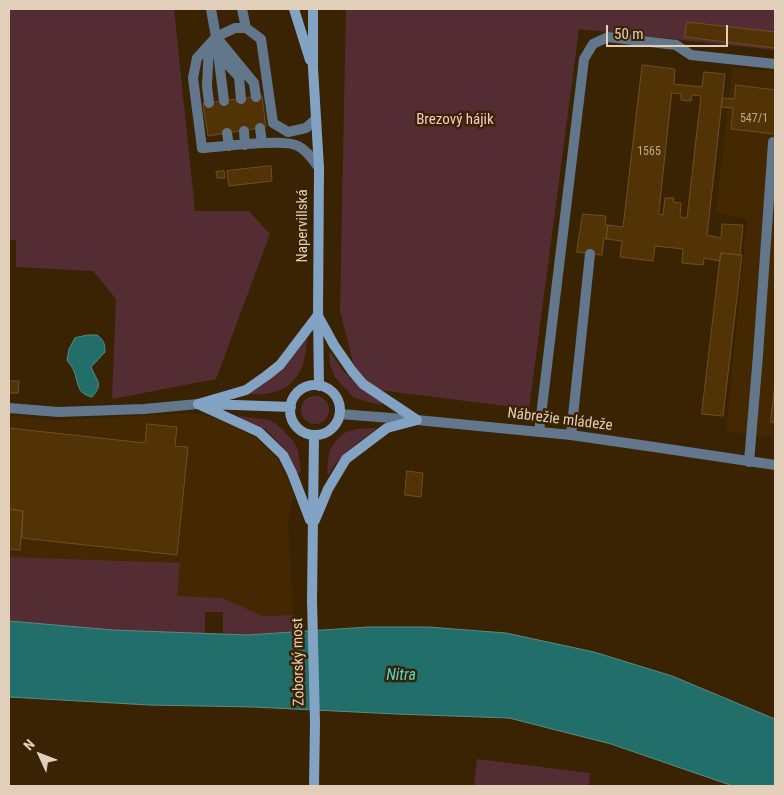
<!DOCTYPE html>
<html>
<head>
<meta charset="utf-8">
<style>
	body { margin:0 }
	#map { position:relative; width:784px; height:795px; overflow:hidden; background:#3a2303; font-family:"Roboto Condensed",sans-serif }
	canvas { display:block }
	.frame { position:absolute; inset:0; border:10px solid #e2cfba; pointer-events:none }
	.north { position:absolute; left:15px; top:730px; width:50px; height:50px; -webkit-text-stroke:4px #3a2303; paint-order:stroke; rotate:313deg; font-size:14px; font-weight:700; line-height:20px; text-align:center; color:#e2cfba }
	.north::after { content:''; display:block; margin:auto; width:18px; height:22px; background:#e2cfba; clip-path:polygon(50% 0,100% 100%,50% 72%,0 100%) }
	.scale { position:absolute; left:606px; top:25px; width:122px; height:22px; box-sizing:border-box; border:2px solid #e2cfba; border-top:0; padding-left:6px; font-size:15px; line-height:18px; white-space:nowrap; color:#e2cfba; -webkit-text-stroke:4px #3a2303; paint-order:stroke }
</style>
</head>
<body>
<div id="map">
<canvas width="784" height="795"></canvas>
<div class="frame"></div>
<div class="north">N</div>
<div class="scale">50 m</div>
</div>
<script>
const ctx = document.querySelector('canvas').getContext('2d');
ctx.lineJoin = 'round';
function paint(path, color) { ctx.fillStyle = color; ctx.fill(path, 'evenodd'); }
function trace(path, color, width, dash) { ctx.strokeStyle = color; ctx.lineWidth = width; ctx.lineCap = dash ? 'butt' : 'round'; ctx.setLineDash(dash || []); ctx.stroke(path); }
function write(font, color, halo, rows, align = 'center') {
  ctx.font = font + ' "Roboto Condensed",sans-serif'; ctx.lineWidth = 5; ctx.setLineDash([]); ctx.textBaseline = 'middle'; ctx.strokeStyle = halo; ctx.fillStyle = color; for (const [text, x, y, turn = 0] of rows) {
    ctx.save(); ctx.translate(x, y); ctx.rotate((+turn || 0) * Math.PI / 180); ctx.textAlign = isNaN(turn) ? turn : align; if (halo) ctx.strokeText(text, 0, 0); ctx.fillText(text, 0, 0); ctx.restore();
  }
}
paint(new Path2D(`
	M 732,68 L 775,71 L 775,438 L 726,431 L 747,219 L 716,212 Z
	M 189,413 L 210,416 L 231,424 L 255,437 L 277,458 L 294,492 L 288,522 L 293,615 L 263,616 L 222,598 L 109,594 L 9,587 L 9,415 L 56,420 Z`), '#432801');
paint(new Path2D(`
	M 9,9 L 174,9 L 195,211 L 249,211 L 270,234 L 216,379 L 112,399 L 116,299 L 93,271 L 16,267 L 16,240 L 9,240 Z
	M 346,9 L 775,9 L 775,50 L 579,29 L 529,409 L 363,388 L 382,402 L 381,405 L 368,402 L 353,397 L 335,377 L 330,365 L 329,350 L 343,371 L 359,386 L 340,311 Z
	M 306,333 L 308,334 C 306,347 306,362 299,373 C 288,392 267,396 246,394 L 283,370 L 298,350 Z
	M301 410a14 14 0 1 1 28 0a14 14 0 1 1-28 0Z
	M 239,416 L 269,420 L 278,425 L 293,441 L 298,450 L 301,472 L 298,473 L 286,450 L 265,429 L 243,419 Z
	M 377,428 C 359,442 340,454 329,474 L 327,474 L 329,452 L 335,442 L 344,433 L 356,429 Z
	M 9,557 L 180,563 L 177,596 L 222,598 L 263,616 L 293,615 L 293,632 L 247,635 L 223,634 L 223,612 L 205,612 L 205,634 L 113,630 L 9,621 Z
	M 477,759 L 590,773 L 589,786 L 474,786 Z`), '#532d33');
const water = new Path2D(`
	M 88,335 L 97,335 C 104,340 105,344 105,352 L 91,367 C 97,382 104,383 92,397 C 76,393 79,384 74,371 C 73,367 69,364 67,360 L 69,349 L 75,338 Z
	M 9,621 L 113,630 L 247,635 L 368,627 L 428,627 L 506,633 L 594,652 L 672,676 L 775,719 L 775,786 L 733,786 L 611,744 L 509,718 L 396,714 L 253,707 L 149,705 L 9,697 Z`);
paint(water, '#226e6a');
trace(water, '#5c8b82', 1);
const building = new Path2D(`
	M 687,22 L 775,32 L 775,48 L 685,37 Z
	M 643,65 L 675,69 L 674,84 L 702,87 L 704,72 L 725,74 L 707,235 L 721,238 L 722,224 L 743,225 L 740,255 L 721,253 L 720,261 L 704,258 L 703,265 L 682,263 L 683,249 L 655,246 L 653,261 L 620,257 L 622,241 L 606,239 L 608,225 L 623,227 L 642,66 ZM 672,93 L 681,94 L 681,100 L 691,101 L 692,95 L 701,96 L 687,218 L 680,217 L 681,203 L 673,202 L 674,198 L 665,198 L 663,215 L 659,214 Z
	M 736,85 L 775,90 L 775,134 L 731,129 L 733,108 L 721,107 L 722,98 L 734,99 Z
	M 262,96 L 266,127 L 208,136 L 203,104 Z
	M 271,166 L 272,181 L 229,186 L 227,171 Z
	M 224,171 L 225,178 L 217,178 L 216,172 Z
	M 583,214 L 606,216 L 605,225 L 608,225 L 606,239 L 604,238 L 602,255 L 577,252 Z
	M 721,253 L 742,255 L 723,416 L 702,414 Z
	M 9,381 L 19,381 L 18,393 L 9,393 Z
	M 775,385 L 775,423 L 771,422 Z
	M 147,424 L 177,427 L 175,446 L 188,447 L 177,555 L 22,538 L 23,511 L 9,509 L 9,428 L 145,443 Z
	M 407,471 L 423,473 L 421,497 L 405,495 Z
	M 9,509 L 23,511 L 20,550 L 9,549 Z`);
paint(building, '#523305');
trace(building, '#6f4e25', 1);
trace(new Path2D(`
	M 211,9 L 216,37 L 197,58 L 193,78 L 202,148 C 220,147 284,138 298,146 C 308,151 313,160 319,168
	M 242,9 L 246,28 L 261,39 L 273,123 L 288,132 L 306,128 L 316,119
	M 217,38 L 254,83 L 256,97
	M 218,54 L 239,77 L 241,99
	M 224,101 L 216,37 L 235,28 L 246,28
	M 209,103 L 207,86 L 209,45
	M 260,128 L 262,143
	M 244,131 L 245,145
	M 227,133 L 229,146
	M 9,408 L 58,412 L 144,409 L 198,404
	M 539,432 L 584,59 L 593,44 L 608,37 L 676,45 L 691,55 L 775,64
	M 571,435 L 590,254
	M 749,462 L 758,355 L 773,142`), '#63778c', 10);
trace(new Path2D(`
	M 340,414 L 417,420 L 571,435 L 661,448 L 775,465`), '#63778c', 10);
trace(new Path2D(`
	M 294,9 L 310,60
	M 313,9 L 313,68 L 319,168 L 318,315 L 319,386
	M 318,316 L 334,345 L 352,371 L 363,384 L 417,420
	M290 410a25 25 0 1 1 50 0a25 25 0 1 1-50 0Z
	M 198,404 L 259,432 L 283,455 L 292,473 L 310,520
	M 198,404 L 246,390 L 266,376 L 280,365 L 318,315
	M 207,404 L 291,407
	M 314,435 L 312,600 L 315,723 L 314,786
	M 315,520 L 328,489 L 346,459 L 387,428 L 417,420`), '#83a3c5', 10);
write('12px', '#bea88d', null, [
	["547/1",754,119],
	["1565",649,152]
]);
write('15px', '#f4c9ce', '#3a2303', [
	["Brezový hájik",455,120]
]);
write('15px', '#e2cfba', '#3a2303', [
	["Napervillská",303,226,-90],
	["Nábrežie mládeže",560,420,7],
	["Zoborský most",299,662,-91]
]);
write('italic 16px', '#4bdbd4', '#3a2303', [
	["Nitra",401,676]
]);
</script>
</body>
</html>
